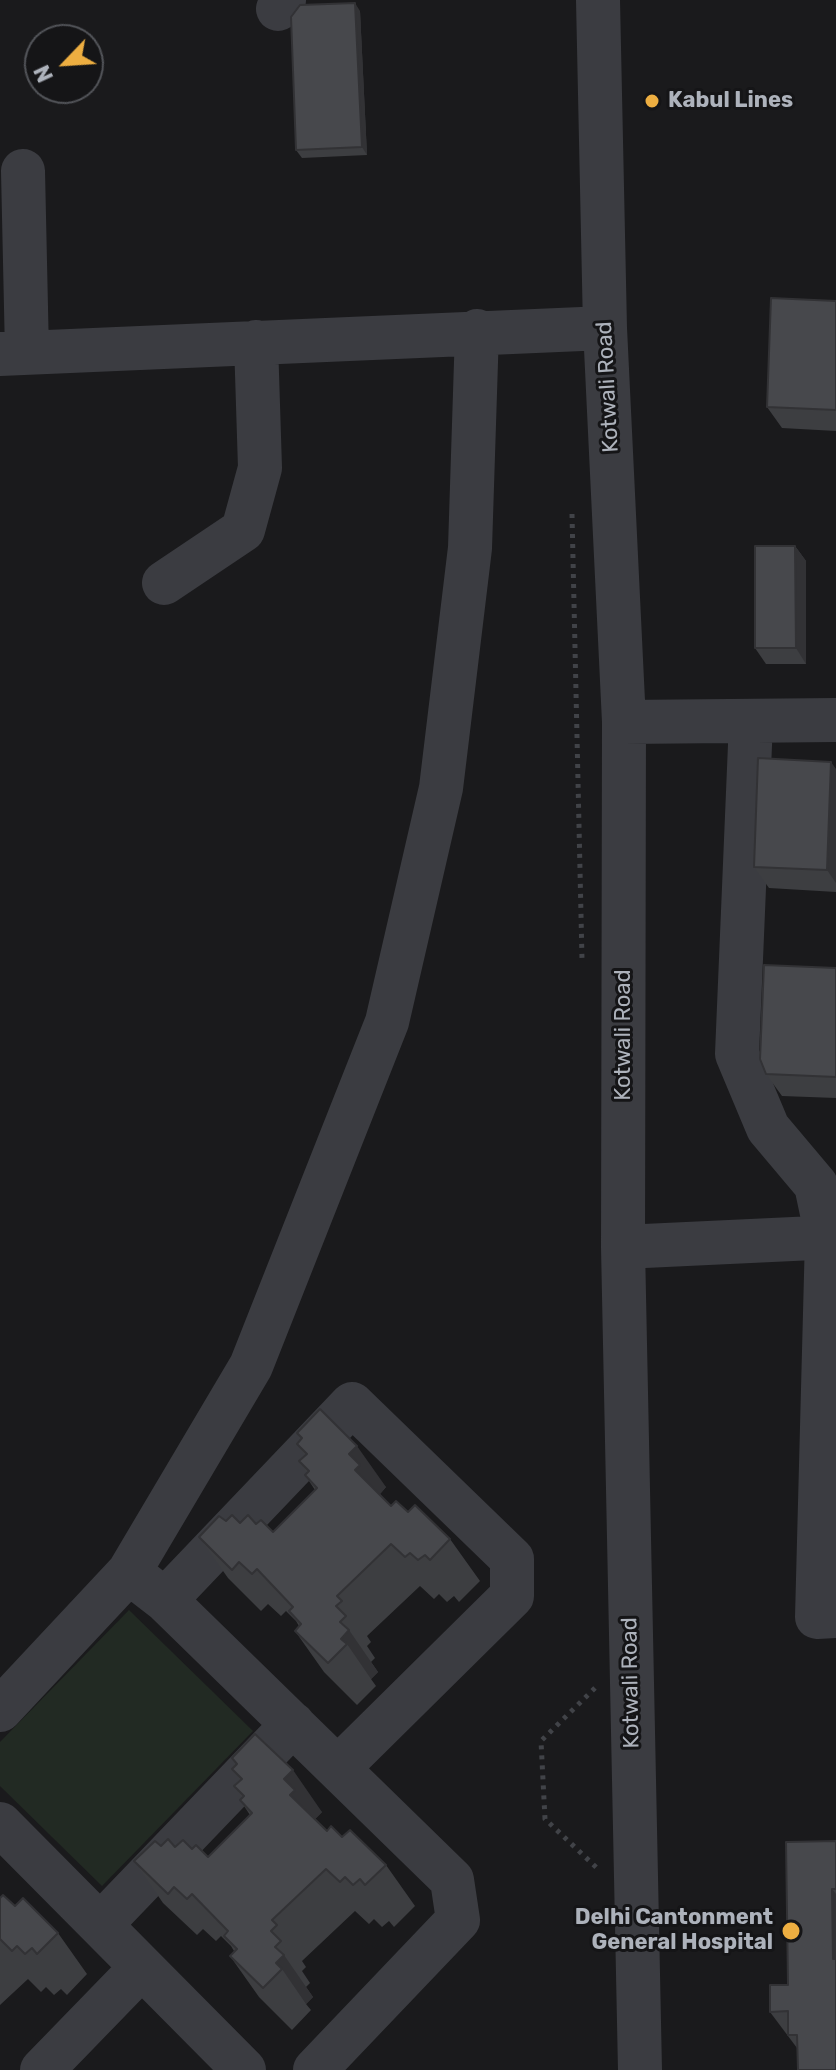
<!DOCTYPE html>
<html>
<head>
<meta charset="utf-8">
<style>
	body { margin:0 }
	#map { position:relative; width:836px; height:2070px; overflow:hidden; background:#1a1a1c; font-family:Rubik,sans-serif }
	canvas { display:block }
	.north { position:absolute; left:24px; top:24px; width:80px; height:80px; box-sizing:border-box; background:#151517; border:2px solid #525459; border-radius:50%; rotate:245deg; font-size:22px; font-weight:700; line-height:32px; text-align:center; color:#adb2bb }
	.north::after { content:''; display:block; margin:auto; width:28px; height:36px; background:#edae41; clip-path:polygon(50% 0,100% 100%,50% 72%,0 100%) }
</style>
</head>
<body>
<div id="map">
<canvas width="836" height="2070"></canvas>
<div class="north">N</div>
</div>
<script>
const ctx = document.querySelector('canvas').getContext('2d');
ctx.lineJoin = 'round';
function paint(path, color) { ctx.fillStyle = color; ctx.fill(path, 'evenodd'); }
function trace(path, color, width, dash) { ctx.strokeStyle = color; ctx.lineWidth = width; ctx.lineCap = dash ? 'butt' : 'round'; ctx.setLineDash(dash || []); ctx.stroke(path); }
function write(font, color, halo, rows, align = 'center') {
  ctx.font = font + ' Rubik,sans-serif'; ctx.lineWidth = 6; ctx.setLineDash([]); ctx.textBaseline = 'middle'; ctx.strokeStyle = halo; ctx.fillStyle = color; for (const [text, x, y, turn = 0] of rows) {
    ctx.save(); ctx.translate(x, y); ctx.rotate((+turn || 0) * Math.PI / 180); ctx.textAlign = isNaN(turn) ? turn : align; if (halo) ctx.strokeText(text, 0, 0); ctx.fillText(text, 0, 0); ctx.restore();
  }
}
paint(new Path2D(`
	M 129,1610 L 253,1731 L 102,1886 L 0,1786 L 0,1742 Z`), '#222a23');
trace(new Path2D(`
	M 572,514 L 582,959
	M 595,1688 L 541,1741 L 545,1819 L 598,1869`), '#414348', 5, [4, 6]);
trace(new Path2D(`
	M 598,0 L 605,328 L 624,722 L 623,1247 L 640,2070
	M 278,9 L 284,0
	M 23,171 L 27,353
	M 0,354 L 605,328
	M 164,583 L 243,530 L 260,468 L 256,342
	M 751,721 L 737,1054 L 768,1128 L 816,1185 L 827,1237 L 817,1617 L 836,1616
	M 624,722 L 836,720
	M 623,1247 L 836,1237
	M 143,1583 L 165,1600 L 452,1880 L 458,1920 L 315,2070
	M 165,1600 L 352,1404 L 512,1559 L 512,1596 L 339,1767
	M 0,1710 L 129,1572 L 251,1366 L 387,1022 L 441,788 L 470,548 L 477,331
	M 0,1824 L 244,2070
	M 102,1923 L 293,1724
	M 42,2070 L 141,1968`), '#3b3c41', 44);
paint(new Path2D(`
	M 360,11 L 367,155 L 302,158 L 296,150 Z
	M 836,301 L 836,431 L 782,428 L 767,407 Z
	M 795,546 L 806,561 L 806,664 L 766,664 L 755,648 Z
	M 836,769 L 836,892 L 769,888 L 754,867 Z
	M 836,968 L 836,1098 L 782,1096 L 766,1074 Z
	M 297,1433 L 386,1487 L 380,1494 L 391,1506 L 408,1512 L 450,1539 L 480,1581 L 459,1602 L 454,1596 L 447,1602 L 439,1594 L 434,1599 L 420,1586 L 367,1636 L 371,1642 L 367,1646 L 375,1658 L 371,1662 L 378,1672 L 371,1679 L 376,1686 L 357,1705 L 324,1672 L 295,1631 L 299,1626 L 296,1621 L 286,1611 L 281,1616 L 268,1604 L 261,1611 L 228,1578 L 199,1537 L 226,1521 L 256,1524 L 273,1532 L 315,1490 L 305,1475 L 307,1473 L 299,1461 L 305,1456 L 297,1444 L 301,1439 Z
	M 232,1758 L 322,1812 L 315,1819 L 327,1831 L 342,1837 L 386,1865 L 415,1906 L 394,1927 L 389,1921 L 382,1927 L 374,1919 L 369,1924 L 355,1911 L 302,1961 L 306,1967 L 302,1971 L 310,1983 L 306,1987 L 313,1997 L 306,2004 L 311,2010 L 292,2030 L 259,1997 L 230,1956 L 234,1951 L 231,1946 L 221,1936 L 216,1941 L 203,1929 L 197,1935 L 163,1903 L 134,1861 L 161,1846 L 192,1849 L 208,1857 L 250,1815 L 240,1800 L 242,1798 L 234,1786 L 240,1780 L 232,1769 L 236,1765 Z
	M 836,1841 L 836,2070 L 797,2048 L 770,2012 L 788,1985 Z
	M 0,1898 L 15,1906 L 58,1933 L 87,1974 L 67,1995 L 61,1989 L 54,1995 L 46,1987 L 41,1992 L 28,1979 L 0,2005 Z`), '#3d3e41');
paint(new Path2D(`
	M 355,3 L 360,11 L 367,155 L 362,147 Z
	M 795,546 L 806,561 L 806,664 L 796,648 Z
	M 831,762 L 836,769 L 836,883 L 827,870 Z
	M 357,1446 L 386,1487 L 380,1494 L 389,1506 L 355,1470 L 349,1454 Z
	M 349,1630 L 378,1672 L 371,1679 L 347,1644 L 341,1639 Z
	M 293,1770 L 322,1812 L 315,1819 L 290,1795 L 284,1779 Z
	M 832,1889 L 836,1894 L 836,1963 L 833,1959 Z
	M 284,1955 L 313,1997 L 306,2004 L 282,1969 L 276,1963 Z`), '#323235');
const building = new Path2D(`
	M 355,3 L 362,147 L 296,150 L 291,17 L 300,5 Z
	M 771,298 L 836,301 L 836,410 L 767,407 Z
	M 755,546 L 795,546 L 796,648 L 755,648 Z
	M 758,758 L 831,762 L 827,870 L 754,867 Z
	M 764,965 L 836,968 L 836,1077 L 766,1074 L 760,1059 Z
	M 320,1409 L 357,1446 L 349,1454 L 360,1465 L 355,1470 L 391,1506 L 396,1501 L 408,1512 L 415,1505 L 450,1539 L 430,1560 L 425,1555 L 418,1560 L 410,1553 L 405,1557 L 391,1544 L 337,1596 L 342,1601 L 336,1606 L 346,1616 L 340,1622 L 349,1630 L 341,1639 L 347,1644 L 328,1663 L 295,1631 L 301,1624 L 289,1611 L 293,1607 L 257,1569 L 252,1574 L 239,1562 L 232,1570 L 199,1537 L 219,1516 L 226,1521 L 232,1515 L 240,1523 L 248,1515 L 256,1524 L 261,1520 L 273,1532 L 317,1488 L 305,1475 L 309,1471 L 299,1461 L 307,1454 L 297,1444 L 302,1438 L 297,1433 Z
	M 255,1734 L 293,1770 L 284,1779 L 295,1790 L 290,1795 L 327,1831 L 331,1826 L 342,1837 L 350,1830 L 386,1865 L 365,1885 L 360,1879 L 353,1885 L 345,1877 L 340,1882 L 326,1869 L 272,1920 L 277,1925 L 271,1931 L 281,1941 L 275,1947 L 284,1955 L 276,1963 L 282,1969 L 263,1988 L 230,1956 L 237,1949 L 224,1936 L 228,1931 L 192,1894 L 187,1899 L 174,1887 L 168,1894 L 134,1861 L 155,1841 L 161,1846 L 168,1839 L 175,1847 L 183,1840 L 192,1849 L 196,1845 L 208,1857 L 252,1813 L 240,1800 L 244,1796 L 234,1786 L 242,1779 L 232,1769 L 237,1764 L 232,1758 Z
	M 836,1841 L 836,1889 L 832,1889 L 833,1959 L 836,1959 L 836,2070 L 798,2070 L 797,2035 L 788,2035 L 788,2011 L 770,2012 L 770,1985 L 788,1985 L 786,1842 Z
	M 3,1895 L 15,1906 L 23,1898 L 58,1933 L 37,1954 L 32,1948 L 25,1954 L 17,1946 L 12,1951 L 0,1939 L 0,1898 Z`);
paint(building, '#47484c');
trace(building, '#323235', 2);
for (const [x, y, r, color] of [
	[652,101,8,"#edae41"],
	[791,1931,10,"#edae41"]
]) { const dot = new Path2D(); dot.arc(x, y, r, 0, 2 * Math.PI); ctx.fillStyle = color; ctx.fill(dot); trace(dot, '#151517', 3); }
write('bold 22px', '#adb2bb', '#151517', [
	["Kabul Lines",668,101],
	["Delhi Cantonment",773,1918,"right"],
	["General Hospital",773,1943,"right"]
], 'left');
write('22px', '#adb2bb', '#151517', [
	["Kotwali Road",608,387,-93],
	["Kotwali Road",624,1035,-90],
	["Kotwali Road",631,1683,-91]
]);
</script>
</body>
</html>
